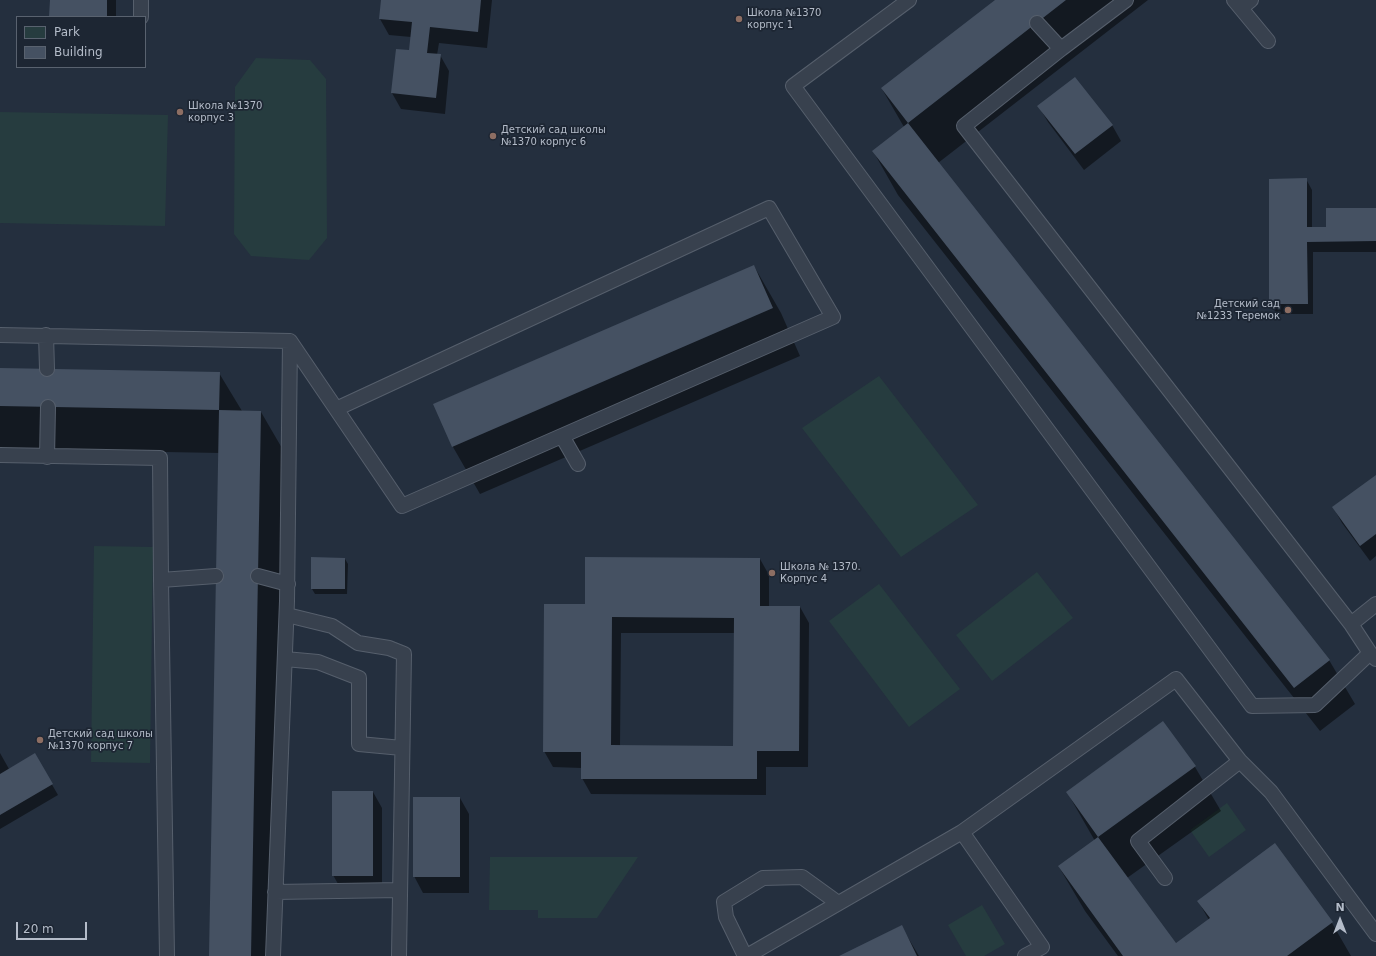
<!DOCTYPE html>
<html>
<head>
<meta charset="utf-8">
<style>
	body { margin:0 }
	#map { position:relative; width:1376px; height:956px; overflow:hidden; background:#242f3e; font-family:"DejaVu Sans",sans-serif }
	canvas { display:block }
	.legend { position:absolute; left:16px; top:16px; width:130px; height:52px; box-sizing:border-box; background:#1d2633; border:1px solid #59626f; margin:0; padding:5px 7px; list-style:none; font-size:12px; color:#b4bcc9 }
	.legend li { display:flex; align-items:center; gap:8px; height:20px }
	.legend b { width:20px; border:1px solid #59626f }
	.north { position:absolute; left:1320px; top:900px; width:40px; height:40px; -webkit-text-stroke:3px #1d2633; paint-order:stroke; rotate:0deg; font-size:11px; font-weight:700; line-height:16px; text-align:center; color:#b4bcc9 }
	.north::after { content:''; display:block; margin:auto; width:14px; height:18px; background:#b4bcc9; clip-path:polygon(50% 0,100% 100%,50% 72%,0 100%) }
	.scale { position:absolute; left:16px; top:922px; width:71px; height:18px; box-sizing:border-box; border:2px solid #b4bcc9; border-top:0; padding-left:5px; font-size:12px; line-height:14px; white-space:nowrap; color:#b4bcc9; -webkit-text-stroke:3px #1d2633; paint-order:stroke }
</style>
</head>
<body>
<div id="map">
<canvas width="1376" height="956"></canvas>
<ul class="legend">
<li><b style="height:11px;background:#263c3f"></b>Park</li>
<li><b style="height:11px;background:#455162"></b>Building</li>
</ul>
<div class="north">N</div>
<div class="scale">20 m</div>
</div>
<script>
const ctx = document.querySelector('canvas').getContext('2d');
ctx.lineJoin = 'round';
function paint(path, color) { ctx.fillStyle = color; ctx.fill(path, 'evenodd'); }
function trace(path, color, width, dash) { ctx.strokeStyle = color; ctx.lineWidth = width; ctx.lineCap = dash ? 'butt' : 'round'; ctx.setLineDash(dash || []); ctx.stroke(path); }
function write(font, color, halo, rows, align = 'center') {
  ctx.font = font + ' "DejaVu Sans",sans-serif'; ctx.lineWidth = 3.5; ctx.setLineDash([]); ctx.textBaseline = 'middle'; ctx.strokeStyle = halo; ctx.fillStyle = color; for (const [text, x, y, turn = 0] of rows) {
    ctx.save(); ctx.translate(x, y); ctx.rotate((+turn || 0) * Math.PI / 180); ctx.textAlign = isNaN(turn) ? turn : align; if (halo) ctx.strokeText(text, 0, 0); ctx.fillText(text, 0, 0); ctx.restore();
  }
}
paint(new Path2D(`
	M 256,58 L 310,60 L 326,79 L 327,238 L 309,260 L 251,256 L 234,234 L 235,87 Z
	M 0,112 L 168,115 L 165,226 L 0,223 Z
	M 879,376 L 978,505 L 901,557 L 802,428 Z
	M 94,546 L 153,547 L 150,763 L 91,762 Z
	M 1037,572 L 1073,618 L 992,681 L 956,635 Z
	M 879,584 L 960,689 L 909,727 L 829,621 Z
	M 1227,803 L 1246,830 L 1209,857 L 1190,830 Z
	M 490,857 L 638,857 L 597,918 L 538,918 L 538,910 L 489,910 Z
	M 982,905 L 1005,944 L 984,956 L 966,956 L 948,925 Z`), '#263c3f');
paint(new Path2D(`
	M 51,0 L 116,0 L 116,17 L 50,17 Z
	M 382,0 L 492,0 L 487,48 L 439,43 L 437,55 L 440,55 L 449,71 L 445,114 L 401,109 L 392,93 L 410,52 L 411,37 L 389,35 L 380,19 Z
	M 996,0 L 1148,0 L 938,163 L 1329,660 L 1355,704 L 1320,731 L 898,195 L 873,151 L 904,127 L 882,89 Z
	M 1039,107 L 1112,125 L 1121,141 L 1084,170 L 1048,122 Z
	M 1306,179 L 1312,190 L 1312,228 L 1327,228 L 1376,209 L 1376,252 L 1313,252 L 1313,314 L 1277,314 L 1270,304 Z
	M 754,266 L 781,313 L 800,356 L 480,494 L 453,447 L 434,404 Z
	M 0,369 L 219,373 L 242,411 L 261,412 L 286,455 L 276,956 L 210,956 L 220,453 L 0,449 Z
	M 1376,476 L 1376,556 L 1370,561 L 1342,523 L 1333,507 Z
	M 345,559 L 348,564 L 347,594 L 315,594 L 312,589 Z
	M 760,559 L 769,575 L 769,607 L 800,607 L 809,623 L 808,767 L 766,767 L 766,795 L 591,794 L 582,778 L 582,768 L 553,767 L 544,751 L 586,605 ZM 621,633 L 735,633 L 734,747 L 620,746 Z
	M 1163,722 L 1195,767 L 1221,811 L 1127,878 L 1175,944 L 1209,920 L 1198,901 L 1275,844 L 1332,923 L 1351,956 L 1118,956 L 1085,911 L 1059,867 L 1095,841 L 1067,792 Z
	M 0,753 L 9,769 L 35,755 L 58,795 L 0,829 Z
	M 373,792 L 382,808 L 382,891 L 342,891 L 333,875 Z
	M 460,798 L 469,814 L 469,893 L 423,893 L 414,876 Z
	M 901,926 L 919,956 L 842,956 Z`), '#0007');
paint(new Path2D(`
	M 50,0 L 107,0 L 107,17 L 49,17 Z
	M 381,0 L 481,0 L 478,32 L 430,27 L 427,53 L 441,54 L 436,98 L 391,93 L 396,49 L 409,50 L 412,22 L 379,19 Z
	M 995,0 L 1066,0 L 908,123 L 881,88 Z
	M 1075,77 L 1113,125 L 1075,154 L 1037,106 Z
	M 908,123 L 1330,660 L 1294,688 L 872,151 Z
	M 1307,178 L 1307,227 L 1326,227 L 1326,208 L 1376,208 L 1376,241 L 1307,242 L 1308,304 L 1269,304 L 1269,179 Z
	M 754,265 L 773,308 L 452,447 L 433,404 Z
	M 0,368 L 220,372 L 219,410 L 261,411 L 251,956 L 209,956 L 219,410 L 0,406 Z
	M 1376,475 L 1376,534 L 1360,546 L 1332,507 Z
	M 311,557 L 345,558 L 345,589 L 311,589 Z
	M 585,557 L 760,558 L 760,606 L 800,606 L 799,751 L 757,751 L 757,779 L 581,779 L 581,752 L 543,752 L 544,604 L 585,604 ZM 612,617 L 734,618 L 733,746 L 611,745 Z
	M 1163,721 L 1196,766 L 1098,837 L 1066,792 Z
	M 35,753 L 53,784 L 0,815 L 0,774 Z
	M 332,791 L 373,791 L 373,876 L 332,876 Z
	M 413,797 L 460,797 L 460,877 L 413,877 Z
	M 1098,837 L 1176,943 L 1210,918 L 1197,901 L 1275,843 L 1333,922 L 1287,956 L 1123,956 L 1058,866 Z
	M 902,925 L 917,956 L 839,956 Z`), '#455162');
const lane = new Path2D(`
	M 141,0 L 141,17
	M 909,0 L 793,86 L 1252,706 L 1315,705 L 1370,653 L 1376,659
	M 1126,0 L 1061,49 L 964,126 L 1351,624 L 1376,604
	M 1234,0 L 1268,41
	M 1241,8 L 1251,0
	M 1037,23 L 1061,49
	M 0,335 L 290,341 L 287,601 L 273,956
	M 46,335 L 47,369
	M 290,341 L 402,506 L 833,317 L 769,208 L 336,409
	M 562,436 L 578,464
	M 0,455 L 160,458 L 161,580 L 167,956
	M 47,457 L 48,407
	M 258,576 L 288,584
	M 161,580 L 216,576
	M 287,615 L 332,626 L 358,643 L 389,648 L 404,654 L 399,956
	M 1351,624 L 1370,653
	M 285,659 L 318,662 L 359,678 L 359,744 L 402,748
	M 962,832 L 1176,679 L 1240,761 L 1271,792 L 1376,934
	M 1165,878 L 1138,841 L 1240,761
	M 275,892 L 400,890
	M 745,956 L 726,917 L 724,902 L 763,878 L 802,877 L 838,903
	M 747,956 L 962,832 L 1042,947 L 1025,956`);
trace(lane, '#565f6c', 16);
trace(lane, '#38414e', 14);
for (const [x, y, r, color] of [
	[739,19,4,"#8d6e63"],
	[180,112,4,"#8d6e63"],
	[493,136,4,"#8d6e63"],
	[1288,310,4,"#8d6e63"],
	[772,573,4,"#8d6e63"],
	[40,740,4,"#8d6e63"]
]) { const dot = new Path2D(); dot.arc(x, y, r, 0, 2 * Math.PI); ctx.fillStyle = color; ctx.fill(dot); trace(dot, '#1d2633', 1.5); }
write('10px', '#b4bcc9', '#1d2633', [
	["Школа №1370",747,13],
	["корпус 1",747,25],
	["Школа №1370",188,106],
	["корпус 3",188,118],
	["Детский сад школы",501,130],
	["№1370 корпус 6",501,142],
	["Детский сад",1280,304,"right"],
	["№1233 Теремок",1280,316,"right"],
	["Школа № 1370.",780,567],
	["Корпус 4",780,579],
	["Детский сад школы",48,734],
	["№1370 корпус 7",48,746]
], 'left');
</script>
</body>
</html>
